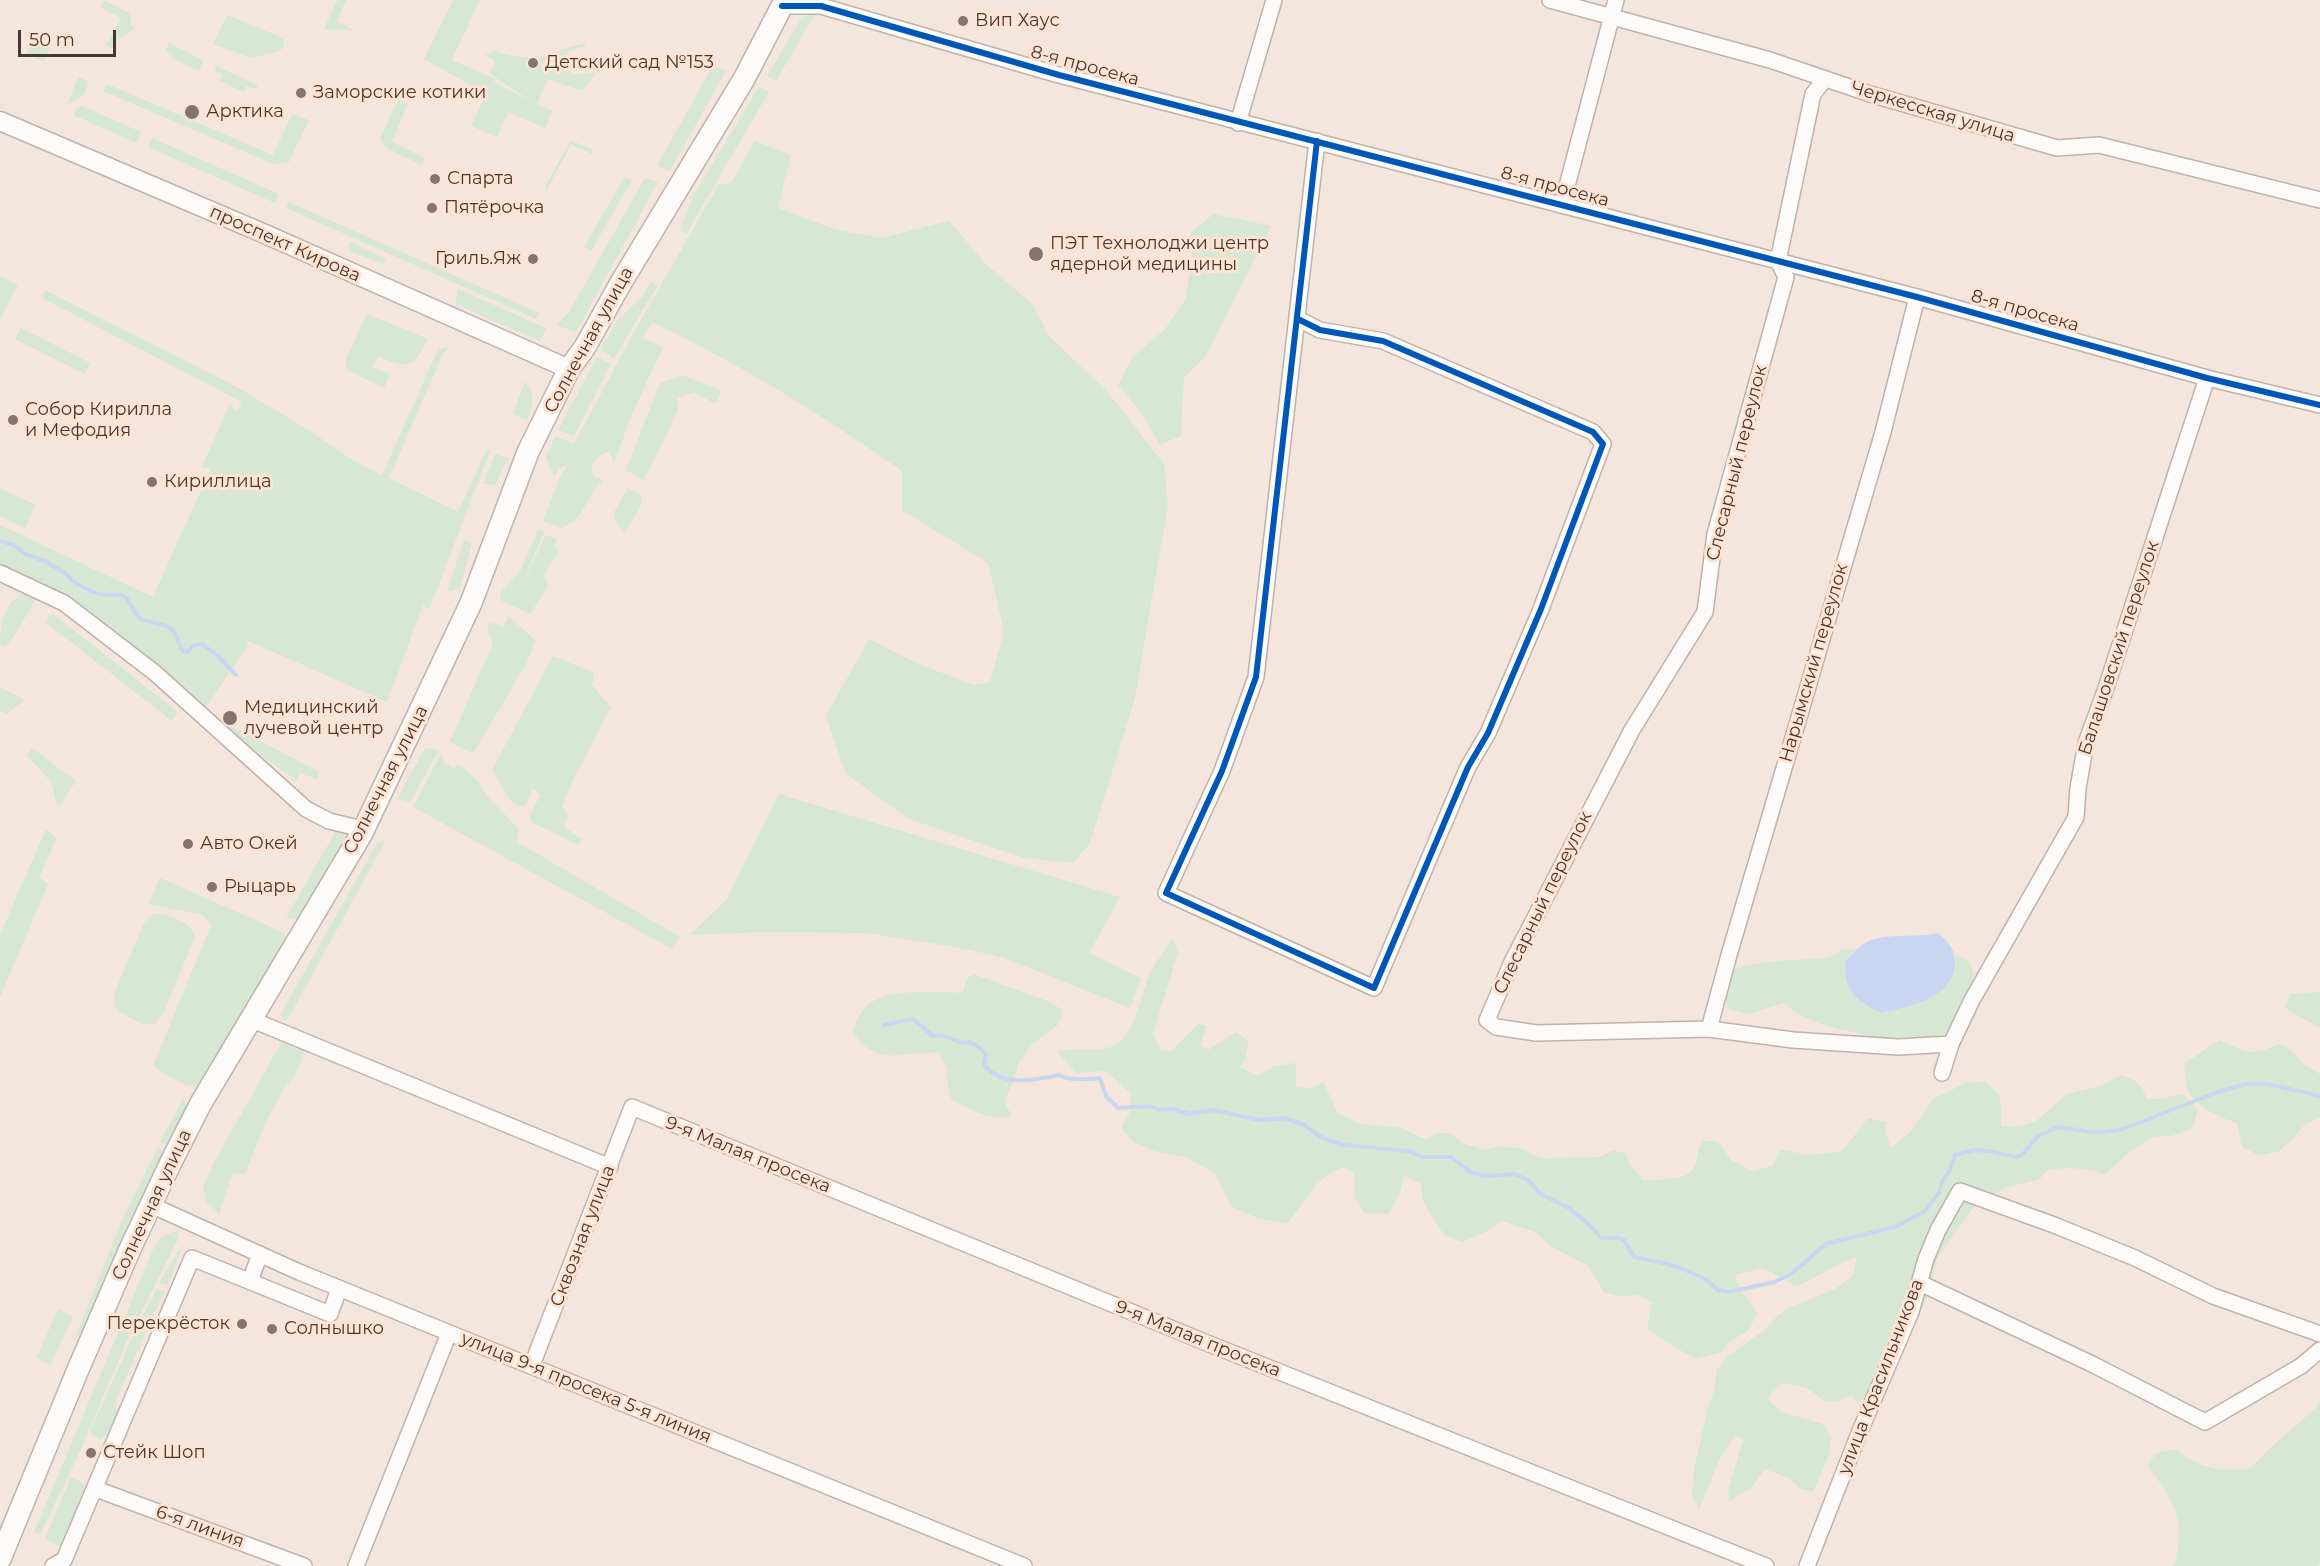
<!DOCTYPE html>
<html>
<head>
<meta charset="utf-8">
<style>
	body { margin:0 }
	#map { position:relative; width:2320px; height:1566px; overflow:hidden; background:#f4e6dd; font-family:Montserrat,sans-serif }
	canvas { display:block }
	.scale { position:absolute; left:18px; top:30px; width:98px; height:27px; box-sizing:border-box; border:3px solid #473932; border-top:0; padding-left:8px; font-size:18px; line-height:21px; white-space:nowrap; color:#473932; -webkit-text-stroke:4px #fee3d3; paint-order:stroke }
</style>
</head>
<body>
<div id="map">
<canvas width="2320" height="1566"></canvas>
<div class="scale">50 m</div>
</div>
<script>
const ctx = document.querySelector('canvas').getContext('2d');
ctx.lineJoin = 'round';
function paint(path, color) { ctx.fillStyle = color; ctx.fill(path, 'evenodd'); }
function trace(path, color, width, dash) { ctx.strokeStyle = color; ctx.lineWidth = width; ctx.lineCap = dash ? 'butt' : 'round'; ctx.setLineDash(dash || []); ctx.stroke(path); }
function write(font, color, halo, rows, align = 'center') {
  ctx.font = font + ' Montserrat,sans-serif'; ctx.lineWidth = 6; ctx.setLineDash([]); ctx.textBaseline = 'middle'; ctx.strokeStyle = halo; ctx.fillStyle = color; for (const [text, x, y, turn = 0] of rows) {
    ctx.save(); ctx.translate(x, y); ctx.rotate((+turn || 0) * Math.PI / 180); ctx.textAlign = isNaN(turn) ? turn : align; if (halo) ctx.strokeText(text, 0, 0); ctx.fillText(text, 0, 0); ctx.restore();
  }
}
paint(new Path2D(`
	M 337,0 L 346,0 L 337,22 L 355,30 L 324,29 Z
	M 453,0 L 480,0 L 452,60 L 497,80 L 493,82 L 531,101 L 490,74 L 495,61 L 485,55 L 495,51 C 507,57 535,59 548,55 C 563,50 569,46 586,44 L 586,46 L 567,52 L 571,74 L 596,73 L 582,91 L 548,79 L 537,104 L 553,111 L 545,128 L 508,112 L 497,137 L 471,126 L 486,94 L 424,59 Z
	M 105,1 L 131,14 L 130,21 L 134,29 L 119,39 L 112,49 L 106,46 L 121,18 L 100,7 Z
	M 815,14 L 776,81 L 767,76 L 802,17 Z
	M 227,15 L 283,38 L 284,45 L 280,51 L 251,58 L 213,44 Z
	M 32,40 L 50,47 L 44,62 L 26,54 Z
	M 169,43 L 203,60 L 199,71 L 175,60 L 166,51 Z
	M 713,65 L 726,71 L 670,171 L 657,166 Z
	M 216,66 L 258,85 L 256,89 L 246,86 L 244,92 L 220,81 L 223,74 L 214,70 Z
	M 78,77 L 89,81 L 83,96 L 67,105 Z
	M 107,84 L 273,155 L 292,114 L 309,120 L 289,162 L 273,164 L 103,91 Z
	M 759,87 L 769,92 L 686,234 L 680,230 L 694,194 Z
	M 398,100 L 408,103 L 392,142 L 425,158 L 422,165 L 387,149 L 380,139 Z
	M 82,106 L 141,132 L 137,143 L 73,115 L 76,109 Z
	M 152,138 L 279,194 L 275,203 L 148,147 Z
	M 571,140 L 593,150 L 592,154 L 571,144 L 546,191 L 546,185 Z
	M 755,141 L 791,155 L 778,208 L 837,230 L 882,238 L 949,221 L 986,264 L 1033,305 L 1049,336 L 1107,391 L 1164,464 L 1168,505 L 1135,698 L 1090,843 L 1073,863 L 1024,858 L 909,819 L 846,774 L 826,716 L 869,639 L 916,663 L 974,685 L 990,682 L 1004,631 L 988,563 L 902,510 L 902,471 C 822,415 740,364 652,322 L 643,338 L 663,347 L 632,414 L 614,463 L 609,451 L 599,456 L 591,466 L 594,477 L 604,480 C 589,493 589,502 578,517 C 574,522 567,524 563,529 L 543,521 L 560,477 L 568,465 L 560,467 L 554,476 L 546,458 L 555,436 L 574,444 L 633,334 L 719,184 L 731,183 Z
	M 624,178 L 632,180 L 591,251 L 584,247 Z
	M 645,178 L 658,182 L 583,320 L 575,332 L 556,325 L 569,312 Z
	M 289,202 L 539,313 L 536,319 L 286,208 Z
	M 1213,214 L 1272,226 L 1205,357 L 1184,378 L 1181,436 L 1160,445 L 1140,411 L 1118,385 L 1132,358 L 1165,329 L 1185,300 L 1192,258 L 1191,233 Z
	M 349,241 L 386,259 L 384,264 L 349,251 Z
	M 0,276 L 18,285 L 0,319 Z
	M 651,282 L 658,285 L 614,358 L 600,350 L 616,322 L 642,297 Z
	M 458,289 L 546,328 L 540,341 L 455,304 Z
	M 45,290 L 235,386 L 310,431 L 354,461 L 382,475 L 438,349 L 449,347 L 442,356 L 389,478 L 458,512 L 484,455 L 487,449 L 490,451 L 429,610 L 423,605 L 387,702 L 248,641 L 247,647 L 204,710 L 65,602 L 0,570 L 0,525 L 153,597 L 211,468 L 202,467 L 230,404 L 237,411 L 242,402 L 42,298 Z
	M 367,314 L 428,339 C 413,370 407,368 378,357 L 373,367 L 390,374 L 384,388 L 347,370 L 345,361 Z
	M 21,328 L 90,363 L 85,374 L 15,339 Z
	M 597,357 L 611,364 L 574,436 L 558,430 Z
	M 682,375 L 722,391 L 715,404 L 694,392 L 677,398 L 678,410 L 644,480 L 626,470 L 660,383 Z
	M 525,381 C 535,394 534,405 527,420 L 513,414 Z
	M 495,454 L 508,458 L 495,485 L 483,484 Z
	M 0,488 L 36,505 L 25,528 L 0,516 Z
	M 628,488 L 640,494 L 642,503 L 625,533 L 616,523 L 614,512 Z
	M 538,530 L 544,532 L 521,587 L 546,535 L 556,538 L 555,546 L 558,553 L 544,574 L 548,586 L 530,614 L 500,600 L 501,592 L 520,571 Z
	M 464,540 L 472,543 L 460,588 L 447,592 Z
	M 25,592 L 36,599 L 14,636 L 5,647 L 0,646 C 0,625 4,602 25,592 Z
	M 52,613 L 178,712 L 172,721 L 45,622 Z
	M 508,616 L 536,641 L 526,664 L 477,747 L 472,753 L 450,742 L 493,643 L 488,632 L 488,624 L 495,623 L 504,627 Z
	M 553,656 L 594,673 L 592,685 L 611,707 L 572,782 L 562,807 L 569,815 L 564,826 L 582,840 L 578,845 L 531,822 L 530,815 L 541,794 L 532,789 L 526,805 L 520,807 L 511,801 L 492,770 Z
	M 0,688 L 0,687 L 25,700 L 7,714 L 0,711 Z
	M 223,722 L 320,772 L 317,779 L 300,773 L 296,780 L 220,726 Z
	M 32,748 L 76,781 L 58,808 L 51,782 L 27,755 Z
	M 425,748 L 439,750 L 410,802 L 397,799 Z
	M 441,754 L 444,762 L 454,769 L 458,764 L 477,780 L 489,798 L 519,829 L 517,842 L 680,937 L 672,949 L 413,807 Z
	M 779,794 L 1120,897 L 1089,953 L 1141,978 L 1130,1008 L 1004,958 L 961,948 L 867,933 L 766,932 L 690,935 L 727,899 Z
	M 341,822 L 354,827 L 301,919 L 286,918 Z
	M 46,829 L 57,838 L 39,877 L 48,884 L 0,997 L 0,935 Z
	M 386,840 L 288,1019 L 285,1021 L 280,1015 L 377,843 Z
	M 160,878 L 269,926 L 284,933 L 287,939 L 202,1085 C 184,1089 168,1075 153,1066 L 211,925 L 203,915 L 148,904 Z
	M 153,914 C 168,914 191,921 195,937 L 163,1014 L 155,1024 L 142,1024 L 118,1011 L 115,1006 L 114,994 L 144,923 Z
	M 1173,938 L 1178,953 L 1153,1033 L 1161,1050 L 1171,1051 L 1198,1024 L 1206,1026 L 1201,1045 L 1208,1050 L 1236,1032 L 1249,1042 L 1245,1059 L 1240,1067 L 1258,1076 L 1274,1066 L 1296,1063 L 1296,1087 L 1312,1088 L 1323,1082 L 1338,1113 L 1361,1124 L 1402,1128 L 1419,1137 L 1426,1139 L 1438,1133 L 1450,1133 L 1462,1143 L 1485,1150 L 1499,1147 L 1520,1148 L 1540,1158 L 1600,1157 L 1613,1150 L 1626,1154 L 1630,1164 L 1643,1180 C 1655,1180 1687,1181 1693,1169 C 1697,1163 1698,1149 1702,1141 L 1714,1141 L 1720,1144 L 1731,1160 L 1752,1171 L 1773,1166 L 1780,1149 L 1808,1155 L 1842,1151 L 1868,1118 L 1885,1122 L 1885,1131 L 1891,1148 L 1910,1132 L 1935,1097 L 1945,1094 L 1964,1083 L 1985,1082 C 2005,1098 2001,1102 2001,1126 L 2021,1126 L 2036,1121 L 2067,1094 L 2104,1085 L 2120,1075 C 2135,1079 2142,1084 2147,1099 L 2160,1099 L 2183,1094 L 2198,1110 L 2192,1129 L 2171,1136 L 2152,1137 L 2127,1154 L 2105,1174 C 2085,1168 2068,1167 2047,1170 L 2040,1179 L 2002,1189 L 1974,1207 L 1937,1258 L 1930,1291 L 1920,1314 L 1889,1364 L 1860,1405 L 1851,1395 L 1840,1401 L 1825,1402 L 1807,1388 L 1782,1383 L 1767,1398 L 1781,1412 L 1823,1424 L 1832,1437 L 1827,1459 L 1813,1492 L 1801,1489 L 1788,1478 L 1765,1469 L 1752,1487 L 1730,1501 L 1728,1491 L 1743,1440 L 1736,1436 C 1716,1457 1712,1483 1699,1508 L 1692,1495 L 1694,1469 L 1708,1407 L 1714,1391 L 1717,1369 L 1728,1356 L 1764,1330 L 1778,1315 L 1791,1307 L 1835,1289 L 1853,1276 L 1857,1257 C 1836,1264 1818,1277 1797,1286 L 1763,1268 L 1735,1275 C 1736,1287 1750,1301 1757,1313 L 1749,1330 L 1728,1343 L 1722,1352 L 1696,1359 L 1671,1345 L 1647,1328 L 1652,1303 L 1640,1295 L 1618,1296 L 1603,1292 L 1598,1281 L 1587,1265 L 1552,1247 L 1535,1232 L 1502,1221 L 1487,1231 L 1462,1242 L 1444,1235 L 1423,1202 L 1421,1184 L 1404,1175 L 1399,1196 L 1388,1214 L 1364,1213 L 1355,1197 L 1354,1173 L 1344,1167 C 1314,1177 1306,1201 1287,1224 L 1257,1218 L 1232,1207 L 1215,1173 L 1185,1157 L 1154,1151 L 1133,1142 L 1121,1127 L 1129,1115 L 1131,1094 L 1106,1071 L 1076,1073 L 1057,1052 C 1074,1046 1101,1053 1116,1045 C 1135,1034 1142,992 1150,973 C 1156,961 1166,949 1173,938 Z
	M 1843,949 L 1858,949 L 1845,961 L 1881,1013 C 1907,1007 1943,1002 1954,973 C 1956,968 1955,960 1956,954 C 1959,956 1965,959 1968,962 C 1984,977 1960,1015 1953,1032 C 1935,1038 1892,1044 1874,1039 C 1868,1037 1863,1034 1857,1033 C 1830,1027 1805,1022 1784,1003 L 1748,1014 L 1729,1009 L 1721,991 L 1730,971 L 1743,966 L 1775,961 L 1828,958 Z
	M 973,974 L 1045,1000 L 1063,1010 L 1058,1025 L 1033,1043 L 1018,1064 L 1014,1081 L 1004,1101 L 1012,1116 C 989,1121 970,1110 951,1099 L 947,1081 L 948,1068 L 938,1053 C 914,1050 891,1063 869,1049 C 862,1045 857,1037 852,1032 C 855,1026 856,1019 860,1014 C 881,983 932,995 963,992 L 967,979 Z
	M 2317,992 L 2320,993 L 2320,1028 L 2285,1008 L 2290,994 Z
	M 284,1038 L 305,1050 L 295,1077 L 284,1088 L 264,1126 L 245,1174 L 233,1173 L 219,1214 L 206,1201 L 203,1188 L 213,1164 Z
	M 2219,1040 C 2246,1052 2250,1057 2279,1044 L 2293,1051 L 2302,1063 L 2320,1074 L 2320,1117 L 2304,1125 L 2292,1140 L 2279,1151 L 2260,1156 L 2242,1147 L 2237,1123 C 2219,1117 2195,1107 2187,1088 C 2185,1081 2185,1071 2184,1064 Z
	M 183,1098 L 188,1108 L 167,1145 L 160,1142 Z
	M 158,1147 L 164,1150 L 81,1333 L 74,1340 L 125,1213 Z
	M 179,1231 L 178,1239 L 126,1343 L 82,1447 L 40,1535 L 34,1532 L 152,1252 C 158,1238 164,1233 179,1231 Z
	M 183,1245 L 168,1285 L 159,1283 L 176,1254 Z
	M 157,1289 L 164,1292 L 113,1407 L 122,1411 L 112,1433 L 104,1436 L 101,1440 L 93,1436 L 90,1430 C 113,1383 132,1334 157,1289 Z
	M 58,1309 L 73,1317 L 50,1366 L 37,1357 Z
	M 2320,1398 L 2320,1561 L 2318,1566 L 2172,1566 C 2177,1561 2177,1555 2178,1548 C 2184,1513 2167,1492 2147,1465 L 2157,1453 L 2175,1449 C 2200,1469 2220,1472 2251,1468 L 2268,1450 L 2318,1406 Z
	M 71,1477 L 90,1487 L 65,1549 L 45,1539 Z`), '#d6e7d4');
paint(new Path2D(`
	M 1938,933 C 1949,942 1956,951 1955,965 C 1953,999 1907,1007 1881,1013 C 1855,999 1844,992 1845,961 C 1853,954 1862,943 1871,940 C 1892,933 1916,938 1938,933 Z`), '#c8d6f2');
trace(new Path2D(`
	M 0,541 L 14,545 L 25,554 L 47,562 L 69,576 L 71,580 C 79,585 90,592 100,594 C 107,596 116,593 123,596 C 133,601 131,612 140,618 C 148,623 164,623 170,628 C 179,634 177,644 183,651 L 188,652 L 193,646 L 202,644 L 218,656 L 236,675
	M 884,1025 L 913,1019 L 933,1036 C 950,1033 953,1045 970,1042 L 980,1048 L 986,1055 L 984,1064 C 1001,1088 1035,1080 1059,1075 C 1069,1081 1088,1079 1100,1078 L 1106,1096 L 1118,1108 L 1150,1106 L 1159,1110 L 1173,1109 L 1189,1114 L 1212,1110 L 1260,1120 L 1284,1118 L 1304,1125 L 1321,1137 L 1343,1145 L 1409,1151 L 1422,1157 L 1451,1157 L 1472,1173 L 1486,1176 L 1515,1174 L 1529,1181 L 1539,1193 L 1569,1208 L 1593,1228 L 1601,1238 L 1619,1238 L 1624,1240 L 1634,1257 L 1668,1264 L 1685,1270 L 1705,1279 L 1718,1290 L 1729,1292 L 1774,1282 L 1790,1275 L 1826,1244 L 1895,1227 L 1925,1211 L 1939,1193 L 1942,1182 L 1950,1170 L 1955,1155 L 1974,1150 L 1989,1151 L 2016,1157 L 2022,1155 L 2038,1136 L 2058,1127 L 2091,1132 L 2106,1132 L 2123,1129 L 2215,1093 L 2245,1084 L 2267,1084 L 2320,1096`), '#c8d6f2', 4);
const minor = new Path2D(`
	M 1550,0 L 1770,60 L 1870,94 L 2057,148 L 2099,145 L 2320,200
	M 782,6 L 821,6 L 1059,75 L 1917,297 L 2207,378 L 2320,405
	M 1825,79 L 1813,94 L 1778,261 L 1786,277 L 1715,534 L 1705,612 L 1632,730 L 1512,962 L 1487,1020 L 1496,1027 L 1536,1033 L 1709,1029 L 1793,1040 L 1898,1047 L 1951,1044
	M 1238,123 L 1274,0
	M 1562,205 L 1616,0
	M 1298,319 L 1320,330 L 1383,341 L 1593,432 L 1603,444 L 1541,609 L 1488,733 L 1468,767 L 1374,988 L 1166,893 L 1222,771 L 1256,677 L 1317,141
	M 0,573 L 64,603 L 155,673 L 306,809 L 329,821 L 354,827 L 362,833
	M 250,1019 L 610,1167
	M 1709,1029 L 1729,955 L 1883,432 L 1917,297
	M 1942,1073 L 1951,1044 L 1972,1000 L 2076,817 L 2078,788 L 2086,743 L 2105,691 L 2207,378
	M 151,1205 L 299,1272 L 1024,1566
	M 250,1281 L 260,1254
	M 1920,1283 L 2092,1364 L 2205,1422 L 2301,1366 L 2320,1350
	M 532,1365 L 632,1107 L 1207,1343 L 1766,1566
	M 96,1489 L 304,1566
	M 53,1566 L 64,1560 L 192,1258 L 330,1314 L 339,1289
	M 356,1566 L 449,1333
	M 1807,1566 L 1860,1431 L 1911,1312 L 1926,1259 L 1938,1230 L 1960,1191 L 2054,1225 L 2135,1258 L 2213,1296 L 2320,1334`);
const tertiary = new Path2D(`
	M 0,121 L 265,234 L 569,369`);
const secondary = new Path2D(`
	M 0,1559 L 77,1372 L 130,1249 L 171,1162 L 201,1103 L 362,833 L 471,603 L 528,452 L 569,369 L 585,347 L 619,286 L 744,79 L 782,6 L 788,0`);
trace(minor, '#beb2aa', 18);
trace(tertiary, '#beb2aa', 21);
trace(secondary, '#beb2aa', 24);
trace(minor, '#fdfbfa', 15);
trace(tertiary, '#fdfbfa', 18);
trace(secondary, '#fdfbfa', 21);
trace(new Path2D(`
	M 782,6 L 821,6 L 1059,75 L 1917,297 L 2207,378 L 2320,405
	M 1298,319 L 1320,330 L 1383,341 L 1593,432 L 1603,444 L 1541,609 L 1488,733 L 1468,767 L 1374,988 L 1166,893 L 1222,771 L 1256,677 L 1317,141`), '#0057b8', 6);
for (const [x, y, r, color] of [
	[963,21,6,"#84766e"],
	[533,63,6,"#84766e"],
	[301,93,6,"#84766e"],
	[192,112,8,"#84766e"],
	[435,179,6,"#84766e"],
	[432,208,6,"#84766e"],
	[1036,254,8,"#84766e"],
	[533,259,6,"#84766e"],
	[13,420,6,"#84766e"],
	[152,482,6,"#84766e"],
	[230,718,8,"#84766e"],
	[188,844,6,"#84766e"],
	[212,887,6,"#84766e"],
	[242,1324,6,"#84766e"],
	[272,1329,6,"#84766e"],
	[91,1453,6,"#84766e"]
]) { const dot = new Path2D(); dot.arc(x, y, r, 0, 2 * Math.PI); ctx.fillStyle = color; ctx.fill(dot); trace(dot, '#fee3d3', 2); }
write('18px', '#473932', '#fee3d3', [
	["Вип Хаус",975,21],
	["Детский сад №153",545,63],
	["Заморские котики",313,93],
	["Арктика",206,112],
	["Спарта",447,179],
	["Пятёрочка",444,208],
	["ПЭТ Технолоджи центр",1050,244],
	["ядерной медицины",1050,265],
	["Гриль.Яж",521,259,"right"],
	["Собор Кирилла",25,410],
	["и Мефодия",25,431],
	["Кириллица",164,482],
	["Медицинский",244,708],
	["лучевой центр",244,729],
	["Авто Окей",200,844],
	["Рыцарь",224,887],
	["Перекрёсток",230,1324,"right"],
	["Солнышко",284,1329],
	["Стейк Шоп",103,1453]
], 'left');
write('18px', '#473932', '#fee3d3', [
	["8-я просека",1085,66,15],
	["Черкесская улица",1933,112,17],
	["8-я просека",1555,187,15],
	["проспект Кирова",285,244,24],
	["8-я просека",2025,311,16],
	["Солнечная улица",589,340,-61],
	["Слесарный переулок",1737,463,-76],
	["Балашовский переулок",2119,648,-72],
	["Нарымский переулок",1814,663,-74],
	["Солнечная улица",386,780,-63],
	["Слесарный переулок",1543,903,-64],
	["9-я Малая просека",748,1155,22],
	["Солнечная улица",152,1205,-65],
	["Сквозная улица",583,1236,-69],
	["9-я Малая просека",1198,1339,22],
	["улица Красильникова",1881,1377,-69],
	["улица 9-я просека 5-я линия",586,1388,22],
	["6-я линия",200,1527,20]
]);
</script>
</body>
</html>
